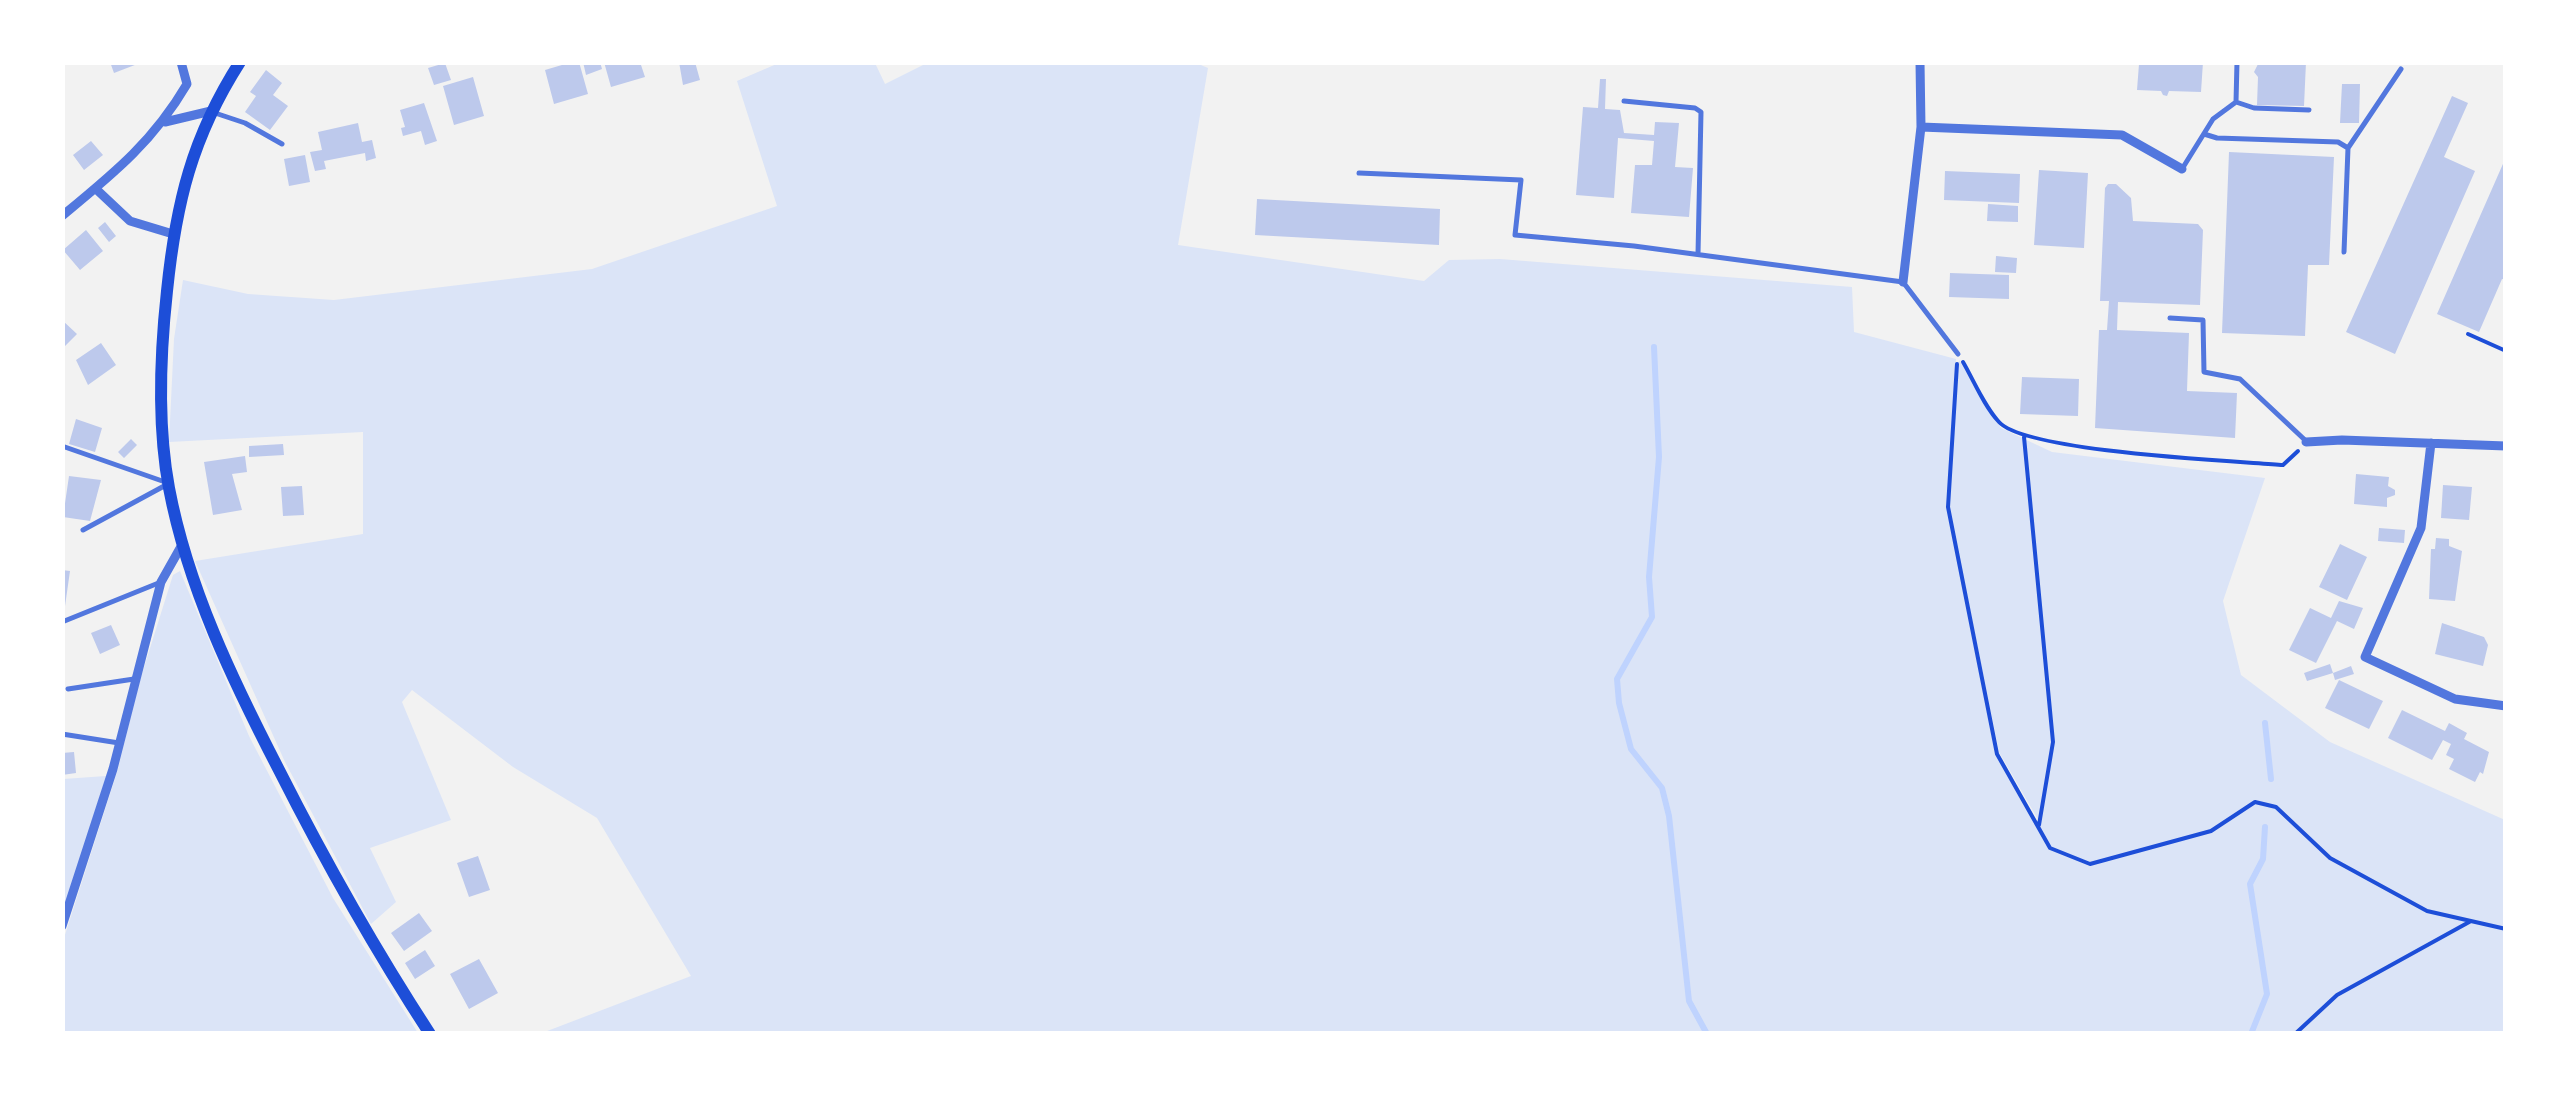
<!DOCTYPE html>
<html>
<head>
<meta charset="utf-8">
<style>
	body { margin:0 }
	#map { position:relative; width:2568px; height:1096px; overflow:hidden; background:#f2f2f2; font-family:"Open Sans",sans-serif }
	canvas { display:block }
	.frame { position:absolute; inset:0; border:65px solid #fff; pointer-events:none }
</style>
</head>
<body>
<div id="map">
<canvas width="2568" height="1096"></canvas>
<div class="frame"></div>
</div>
<script>
const ctx = document.querySelector('canvas').getContext('2d');
ctx.lineJoin = 'round';
function paint(path, color) { ctx.fillStyle = color; ctx.fill(path, 'evenodd'); }
function trace(path, color, width, dash) { ctx.strokeStyle = color; ctx.lineWidth = width; ctx.lineCap = dash ? 'butt' : 'round'; ctx.setLineDash(dash || []); ctx.stroke(path); }
paint(new Path2D(`
	M 779,63 L 875,63 L 885,84 L 927,63 L 1196,63 L 1208,68 L 1178,245 L 1424,281 L 1449,260 L 1500,259 L 1852,287 L 1854,332 L 1956,359 L 1947,508 L 1995,753 L 2034,824 L 2040,823 L 1999,752 L 1949,507 L 1959,360 L 2001,428 L 2052,452 L 2265,478 L 2223,601 L 2241,675 L 2330,742 L 2505,820 L 2505,1033 L 542,1033 L 691,976 L 597,818 L 513,767 L 412,690 L 402,702 L 451,820 L 370,848 L 396,902 L 371,924 L 285,762 L 195,561 L 363,534 L 363,432 L 169,442 L 174,339 L 183,280 L 248,294 L 334,300 L 592,269 L 777,206 L 737,81 Z
	M 180,571 L 249,736 L 333,898 L 418,1033 L 63,1034 L 63,941 L 117,772 L 140,680 L 173,575 Z
	M 106,776 L 63,914 L 63,779 Z`), '#dbe4f7');
trace(new Path2D(`
	M 1654,347 L 1659,457 L 1649,577 L 1652,617 L 1617,679 L 1619,703 L 1631,749 L 1662,788 L 1669,816 L 1689,1001 L 1707,1034
	M 2265,723 L 2271,779
	M 2251,1034 L 2267,994 L 2250,884 L 2263,859 L 2265,827`), '#bfd3fe', 6);
paint(new Path2D(`
	M 110,62 L 140,62 L 140,63 L 114,73 Z
	M 572,62 L 579,62 L 588,94 L 554,104 L 545,70 Z
	M 583,62 L 600,62 L 602,69 L 586,75 Z
	M 604,62 L 640,62 L 645,77 L 611,87 Z
	M 679,62 L 695,62 L 700,80 L 683,85 Z
	M 2148,62 L 2203,62 L 2201,92 L 2169,91 L 2167,96 L 2163,95 L 2161,91 L 2137,90 L 2139,64 Z
	M 2259,62 L 2306,62 L 2304,106 L 2257,105 L 2258,77 L 2254,72 Z
	M 445,63 L 451,80 L 434,85 L 428,68 Z
	M 266,70 L 282,83 L 273,95 L 288,106 L 270,130 L 245,112 L 256,96 L 250,92 Z
	M 473,77 L 484,116 L 454,125 L 443,86 Z
	M 1600,79 L 1606,79 L 1605,109 L 1620,110 L 1624,133 L 1654,135 L 1655,122 L 1679,123 L 1675,167 L 1693,168 L 1689,217 L 1631,213 L 1635,165 L 1652,165 L 1654,141 L 1618,138 L 1614,198 L 1576,195 L 1583,107 L 1598,108 Z
	M 2342,84 L 2360,84 L 2359,123 L 2340,123 Z
	M 2452,96 L 2468,103 L 2444,157 L 2475,171 L 2395,354 L 2346,332 Z
	M 424,103 L 437,141 L 425,145 L 421,131 L 403,136 L 401,128 L 405,127 L 400,110 Z
	M 358,123 L 362,142 L 372,140 L 376,158 L 366,161 L 365,153 L 324,161 L 326,169 L 315,171 L 310,152 L 322,150 L 318,132 Z
	M 91,141 L 103,155 L 84,170 L 73,155 Z
	M 2229,152 L 2334,157 L 2329,265 L 2308,265 L 2305,336 L 2222,333 Z
	M 305,155 L 310,182 L 289,186 L 284,159 Z
	M 2506,157 L 2506,280 L 2502,279 L 2479,332 L 2437,314 Z
	M 2039,170 L 2088,173 L 2084,248 L 2034,245 Z
	M 1945,171 L 2020,174 L 2019,203 L 1944,200 Z
	M 2108,184 L 2116,184 L 2131,198 L 2133,221 L 2198,224 L 2203,230 L 2200,305 L 2118,302 L 2117,330 L 2189,333 L 2187,391 L 2237,393 L 2235,438 L 2095,428 L 2099,330 L 2107,330 L 2109,301 L 2100,301 L 2105,188 Z
	M 1257,199 L 1440,209 L 1439,245 L 1255,235 Z
	M 1988,204 L 2018,206 L 2018,222 L 1987,221 Z
	M 105,222 L 116,236 L 109,242 L 98,228 Z
	M 86,230 L 103,251 L 80,270 L 63,250 Z
	M 1996,256 L 2017,258 L 2016,273 L 1995,272 Z
	M 1950,273 L 2009,275 L 2009,299 L 1949,297 Z
	M 62,320 L 77,334 L 62,349 Z
	M 101,343 L 116,365 L 88,385 L 76,360 Z
	M 2022,377 L 2079,379 L 2078,416 L 2020,414 Z
	M 76,419 L 102,428 L 95,452 L 69,444 Z
	M 131,439 L 137,445 L 124,458 L 118,452 Z
	M 283,444 L 284,455 L 249,457 L 249,446 Z
	M 245,456 L 247,472 L 232,474 L 242,510 L 213,515 L 204,462 Z
	M 2356,474 L 2389,477 L 2388,486 L 2395,490 L 2395,495 L 2387,498 L 2387,507 L 2354,504 Z
	M 69,476 L 101,480 L 90,521 L 63,517 Z
	M 2443,485 L 2472,487 L 2469,520 L 2441,518 Z
	M 302,486 L 304,515 L 283,516 L 281,487 Z
	M 2379,528 L 2405,530 L 2404,543 L 2378,541 Z
	M 2436,538 L 2449,539 L 2449,546 L 2462,551 L 2455,601 L 2429,599 L 2431,549 L 2435,549 Z
	M 2340,544 L 2367,557 L 2347,600 L 2319,587 Z
	M 62,570 L 70,571 L 65,606 L 62,606 Z
	M 2339,601 L 2363,608 L 2354,629 L 2337,621 L 2316,663 L 2289,650 L 2310,608 L 2331,618 Z
	M 2442,623 L 2484,637 L 2488,645 L 2483,666 L 2435,654 Z
	M 111,625 L 120,645 L 100,654 L 91,633 Z
	M 2330,664 L 2333,673 L 2351,666 L 2354,674 L 2335,680 L 2333,673 L 2307,681 L 2304,673 Z
	M 2339,680 L 2383,701 L 2369,729 L 2325,708 Z
	M 2402,710 L 2445,731 L 2449,723 L 2467,733 L 2464,739 L 2489,752 L 2483,774 L 2480,772 L 2475,782 L 2449,769 L 2454,759 L 2446,755 L 2451,744 L 2443,740 L 2432,760 L 2388,738 Z
	M 74,752 L 76,773 L 62,775 L 62,753 Z
	M 478,856 L 490,890 L 469,897 L 457,863 Z
	M 419,913 L 432,931 L 404,951 L 391,933 Z
	M 425,950 L 435,966 L 415,979 L 405,963 Z
	M 479,959 L 498,993 L 469,1009 L 450,974 Z`), '#bdc9ec');
trace(new Path2D(`
	M 2468,334 L 2506,351
	M 1963,362 C 1974,381 1984,406 1999,422 C 2026,452 2234,461 2283,465 L 2298,451
	M 1957,364 L 1948,507 L 1997,754 L 2050,848 L 2090,864 L 2211,831 L 2255,802 L 2276,807 L 2330,858 L 2427,911 L 2506,929
	M 2024,437 L 2053,742 L 2039,825
	M 2295,1034 L 2337,995 L 2471,921`), '#1d4ed8', 4);
trace(new Path2D(`
	M 1624,101 L 1695,108 L 1701,112 L 1698,254
	M 2236,102 L 2254,108 L 2309,110
	M 212,112 L 245,123 L 282,144
	M 2204,134 L 2217,138 L 2338,142 L 2348,148 L 2344,252
	M 2348,148 L 2401,69
	M 2182,169 L 2213,119 L 2236,102 L 2237,62
	M 1359,173 L 1521,180 L 1515,235 L 1634,246 L 1903,282 L 1958,354
	M 2170,318 L 2203,320 L 2204,372 L 2240,379 L 2306,441
	M 62,446 L 168,483
	M 83,530 L 166,485
	M 62,622 L 161,582
	M 68,689 L 134,679
	M 62,734 L 119,743`), '#5277de', 5);
trace(new Path2D(`
	M 165,122 L 211,111
	M 1921,127 L 2122,135 L 2182,169
	M 96,189 L 130,221 L 173,234
	M 62,216 C 113,174 153,142 187,84 L 181,62
	M 1903,282 L 1921,127 L 1920,62
	M 2306,442 L 2342,440 L 2506,446
	M 2431,443 L 2421,528 L 2365,657 L 2455,699 L 2506,706
	M 62,926 L 113,769 L 161,582 L 183,543`), '#5277de', 9);
trace(new Path2D(`
	M 240,62 C 192,137 176,203 167,291 C 160,355 157,424 169,488 C 188,588 233,681 279,770 C 325,861 374,948 430,1034`), '#1d4ed8', 12);
</script>
</body>
</html>
